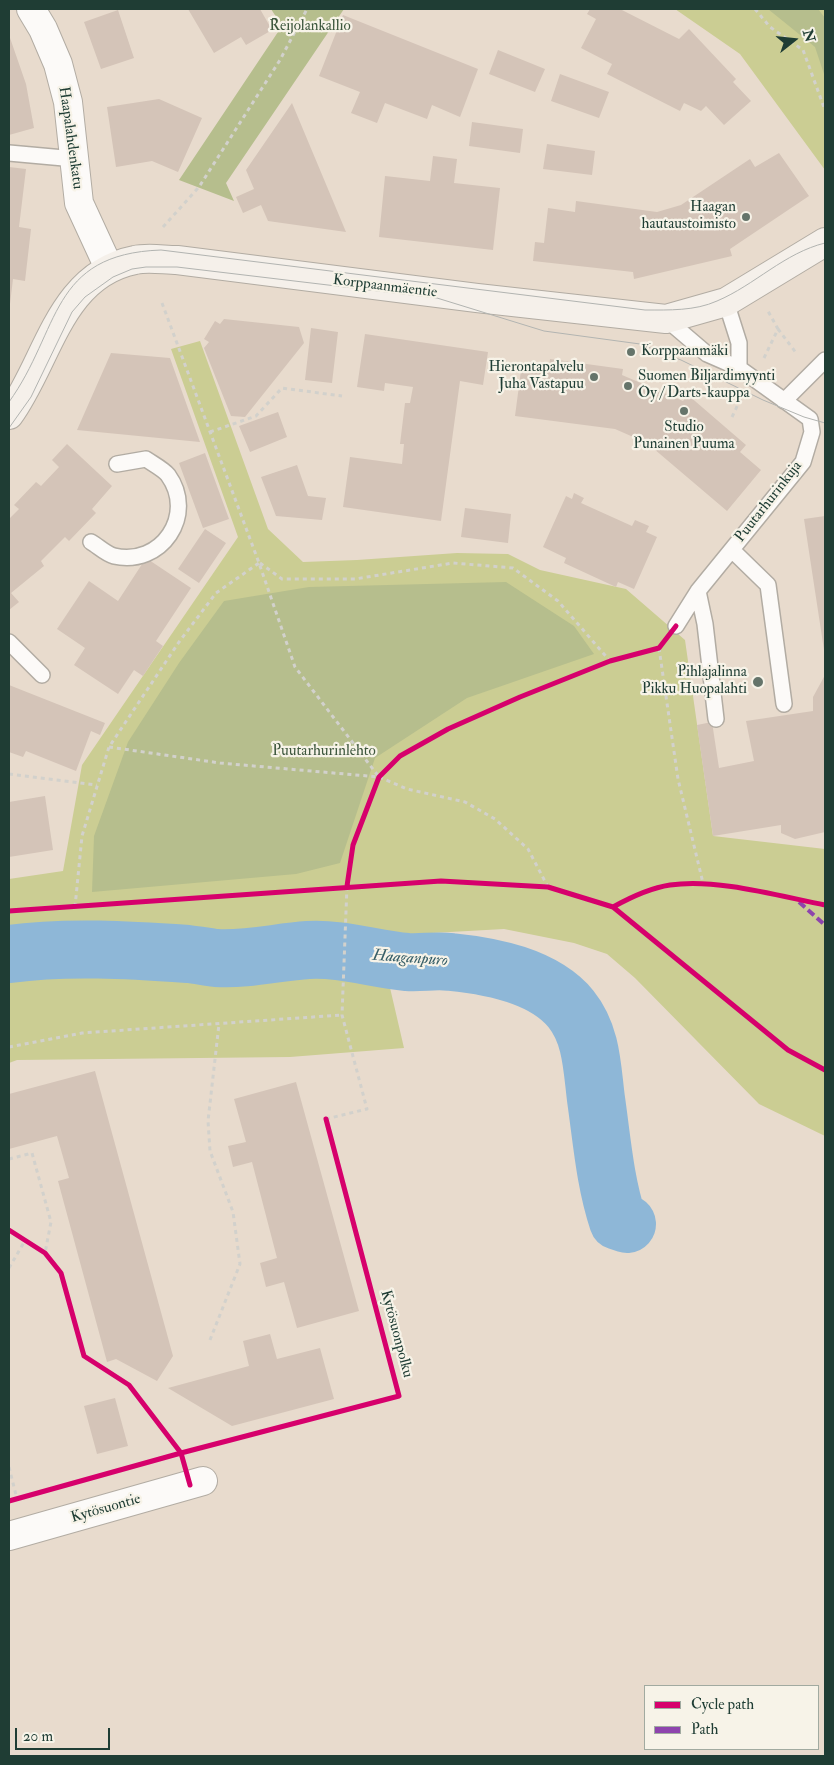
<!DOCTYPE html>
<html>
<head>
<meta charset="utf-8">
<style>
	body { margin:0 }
	#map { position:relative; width:834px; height:1765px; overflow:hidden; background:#e8dbcd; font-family:"IM FELL Double Pica",serif }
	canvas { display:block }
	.frame { position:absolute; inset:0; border:10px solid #1f3d34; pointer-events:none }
	.legend { position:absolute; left:644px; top:1685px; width:175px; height:65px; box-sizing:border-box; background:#f7f3e8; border:1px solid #a1aaa0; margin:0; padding:6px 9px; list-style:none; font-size:15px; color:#1f3d34 }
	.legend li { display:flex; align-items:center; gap:10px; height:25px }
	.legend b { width:25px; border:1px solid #a1aaa0 }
	.north { position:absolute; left:769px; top:15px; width:50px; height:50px; -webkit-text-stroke:4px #f7f3e8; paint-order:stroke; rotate:74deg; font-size:14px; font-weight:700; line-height:20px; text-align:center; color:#1f3d34 }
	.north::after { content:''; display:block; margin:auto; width:18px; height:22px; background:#1f3d34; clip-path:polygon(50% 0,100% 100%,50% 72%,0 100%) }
	.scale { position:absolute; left:15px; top:1728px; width:95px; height:22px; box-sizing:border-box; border:2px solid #1f3d34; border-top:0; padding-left:6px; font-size:15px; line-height:18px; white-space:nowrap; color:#1f3d34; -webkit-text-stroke:4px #f7f3e8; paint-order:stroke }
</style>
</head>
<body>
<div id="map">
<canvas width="834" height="1765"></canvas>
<div class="frame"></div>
<ul class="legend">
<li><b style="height:6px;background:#d6006c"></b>Cycle path</li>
<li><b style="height:6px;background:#8e44ad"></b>Path</li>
</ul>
<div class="north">N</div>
<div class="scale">20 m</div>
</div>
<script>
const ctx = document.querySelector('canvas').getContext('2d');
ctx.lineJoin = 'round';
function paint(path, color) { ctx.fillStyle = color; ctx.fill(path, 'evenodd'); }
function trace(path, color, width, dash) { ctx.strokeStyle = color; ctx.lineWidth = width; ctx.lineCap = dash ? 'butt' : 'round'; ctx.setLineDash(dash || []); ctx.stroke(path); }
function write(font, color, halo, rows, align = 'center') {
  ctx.font = font + ' "IM FELL Double Pica",serif'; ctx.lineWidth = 4.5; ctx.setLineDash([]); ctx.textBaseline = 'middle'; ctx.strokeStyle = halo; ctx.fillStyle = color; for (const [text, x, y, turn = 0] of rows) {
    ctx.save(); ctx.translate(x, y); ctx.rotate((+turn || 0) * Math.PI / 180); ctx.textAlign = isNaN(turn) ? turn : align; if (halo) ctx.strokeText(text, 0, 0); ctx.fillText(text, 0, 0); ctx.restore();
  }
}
paint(new Path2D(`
	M 675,9 L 825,9 L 825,170 L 740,54 Z
	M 200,341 L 268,529 L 303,562 L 357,560 L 457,553 L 508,554 L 540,570 L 626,589 L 685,640 L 713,836 L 825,849 L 825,1136 L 759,1104 L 635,978 L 607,954 L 574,943 L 504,929 L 378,936 L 404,1048 L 290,1057 L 17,1060 L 9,1063 L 9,879 L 63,871 L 82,765 L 238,537 L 171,349 Z`), '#cbcd93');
paint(new Path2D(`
	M 271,9 L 344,9 L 226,183 L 234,201 L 179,180 L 282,26 Z
	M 768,9 L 818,9 L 825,18 L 825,77 L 815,47 Z
	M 506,582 L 574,626 L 594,654 L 467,698 L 375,758 L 340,863 L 296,874 L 92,892 L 94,836 L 128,742 L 179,663 L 224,601 L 309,587 Z`), '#b6be8d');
trace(new Path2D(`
	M 9,954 C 67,946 130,950 188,954 C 198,955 207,957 216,958 C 247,960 278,952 308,950 C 341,948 374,959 407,962 C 422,963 436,960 451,962 C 491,966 544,976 571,1009 C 592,1035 592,1068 596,1099 C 602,1141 605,1182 618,1221 L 627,1224`), '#8eb7d7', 58);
paint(new Path2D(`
	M 188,9 L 260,9 L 272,30 L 246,45 L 241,37 L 214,53 Z
	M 590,9 L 620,9 L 679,39 L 689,29 L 736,79 L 733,82 L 751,101 L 724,125 L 706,106 L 701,111 L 684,103 L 680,111 L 607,74 L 612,64 L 581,48 L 596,19 L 587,14 Z
	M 118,10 L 134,58 L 101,69 L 84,22 Z
	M 343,15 L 478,69 L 460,117 L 432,105 L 427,119 L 385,103 L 377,123 L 351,113 L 360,92 L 319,76 Z
	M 9,35 L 26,84 L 34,128 L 9,135 Z
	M 498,50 L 545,69 L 535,92 L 489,74 Z
	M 560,74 L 609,92 L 599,118 L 551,101 Z
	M 159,99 L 202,118 L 178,172 L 152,161 L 116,167 L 107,107 Z
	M 292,103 L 346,232 L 268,221 L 261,205 L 243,213 L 236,197 L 254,189 L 246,170 Z
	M 472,122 L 523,129 L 520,153 L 469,146 Z
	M 547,144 L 595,151 L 592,175 L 543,169 Z
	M 779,153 L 809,196 L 730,249 L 732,256 L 634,279 L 633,272 L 533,261 L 535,242 L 544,243 L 548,208 L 575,212 L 576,201 L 657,212 L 681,205 L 750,159 L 755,167 Z
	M 433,156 L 457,159 L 454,183 L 500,188 L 493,250 L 379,237 L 385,176 L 430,181 Z
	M 9,167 L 26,169 L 19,227 L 31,229 L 25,281 L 13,279 L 10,304 Z
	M 224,319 L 299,327 L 304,343 L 245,417 L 231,416 L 204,348 L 209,342 L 204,339 L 215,321 L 220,324 Z
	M 311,328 L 338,332 L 332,383 L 305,380 Z
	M 365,334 L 488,352 L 483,385 L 460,381 L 441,521 L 343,507 L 350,457 L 402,464 L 404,444 L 400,444 L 405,403 L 410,403 L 413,387 L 385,383 L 384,391 L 357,387 Z
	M 111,353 L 170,358 L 200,442 L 77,430 Z
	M 550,359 L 623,369 L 622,375 L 683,401 L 688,395 L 746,445 L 740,452 L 761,470 L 727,511 L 647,443 L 615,429 L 515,416 L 522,363 L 549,367 Z
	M 278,412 L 287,437 L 250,452 L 239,426 Z
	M 67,444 L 112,486 L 92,509 L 96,513 L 69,541 L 65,537 L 41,561 L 44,566 L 11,593 L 19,602 L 9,610 L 9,519 L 19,509 L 14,505 L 36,482 L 41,486 L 59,467 L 52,460 Z
	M 205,453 L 229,519 L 203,528 L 179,463 Z
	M 297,465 L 308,496 L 326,498 L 322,520 L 276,516 L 261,477 Z
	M 574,493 L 584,498 L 581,503 L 632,526 L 635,520 L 649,526 L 646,532 L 657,537 L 634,589 L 618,582 L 616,587 L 564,563 L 566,558 L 543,547 L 566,496 L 572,499 Z
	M 465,508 L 511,514 L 508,543 L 461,537 Z
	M 825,516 L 825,650 L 824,650 L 804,519 Z
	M 205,529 L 226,543 L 199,583 L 178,569 Z
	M 146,558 L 191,588 L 156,641 L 163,646 L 143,676 L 134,670 L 118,694 L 74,665 L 85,648 L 57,629 L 89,581 L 118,601 Z
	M 825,675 L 825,832 L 795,839 L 781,833 L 781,825 L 713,836 L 697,725 L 712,722 L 719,768 L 754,761 L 746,721 L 813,711 L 813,697 Z
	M 9,685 L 105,723 L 100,735 L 91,731 L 76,771 L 26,751 L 23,757 L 9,752 Z
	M 45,796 L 53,850 L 9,857 L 9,802 Z
	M 95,1071 L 173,1356 L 157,1381 L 116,1359 L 107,1362 L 58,1181 L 69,1178 L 57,1136 L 9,1149 L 9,1094 Z
	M 296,1082 L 359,1311 L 297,1328 L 284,1282 L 266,1287 L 260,1263 L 277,1258 L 252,1162 L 233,1167 L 228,1146 L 246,1142 L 234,1099 Z
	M 270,1334 L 277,1359 L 320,1348 L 334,1399 L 232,1426 L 168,1388 L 249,1366 L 243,1341 Z
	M 115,1398 L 128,1446 L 97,1454 L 84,1406 Z`), '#d4c4b8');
const lane = new Path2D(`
	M 9,153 L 75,159
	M 726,302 L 739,343 L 739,368
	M 666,319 L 707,354 L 739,368 L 810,419 L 812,432 L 803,462 L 698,591 L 676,626
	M 784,401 L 825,360
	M 91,542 C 98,546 106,554 114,556 C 161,567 197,515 168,475 C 163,469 153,464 146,459 L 117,464
	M 732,550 L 768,585 L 784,704
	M 698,591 L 705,624 L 716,719
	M 9,642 L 42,675`);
const street = new Path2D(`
	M 31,9 L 43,29 L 58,64 L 68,102 L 79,203 L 109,268
	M 9,1536 L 203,1481`);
const secondary = new Path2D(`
	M 9,415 C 48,362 59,275 135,260 C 148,257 164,260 177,260 L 477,298 L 666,319 L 726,302 L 825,242`);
trace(lane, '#b2aca3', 18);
trace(street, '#b2aca3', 30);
trace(secondary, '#b2aca3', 30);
trace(new Path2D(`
	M 755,9 L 770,27 L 803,50 L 825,110
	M 163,227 L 199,187 L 280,60 L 307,9
	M 162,303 L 259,563 L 295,667 L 379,777
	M 778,329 L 797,354
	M 764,358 L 778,329 L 768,311
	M 732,417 L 741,398
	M 210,432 L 256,416 L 282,388 L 342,396
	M 260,563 L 282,579 L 355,579 L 453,563 L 513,568 L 558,601 L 610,661
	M 659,648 L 678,779 L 703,883
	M 109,747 L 220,763 L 379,777 L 407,789 L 465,802 L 495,819 L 528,849 L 548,887
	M 9,774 L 97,785
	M 75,907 L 82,836 L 109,747 L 179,642 L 216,593 L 259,563
	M 9,1047 L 82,1033 L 342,1015
	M 326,1119 L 367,1109 L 342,1015 L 347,886
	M 9,1159 L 32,1153 L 51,1222 L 45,1253
	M 9,1268 L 26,1239
	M 210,1340 L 240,1264 L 233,1212 L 210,1151 L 208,1121 L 219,1024
	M 9,1467 L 17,1499`), '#d2d1cc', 3, [4, 4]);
trace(lane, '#fcfaf8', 15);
trace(street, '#fcfaf8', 28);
trace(secondary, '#f5f0ea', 28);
trace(new Path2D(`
	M 9,402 C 61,330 49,254 161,250 L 645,310 C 669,310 695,311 717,301 C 755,285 784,253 825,243
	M 9,428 L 31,397 L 72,312 L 85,297 L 113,277 L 132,269 L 146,267 L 177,267 L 437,298 L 544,331 L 640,344 L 681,360 L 763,400 L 804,417 L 825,423`), '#b2b4b1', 1);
trace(new Path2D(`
	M 799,902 L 825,925`), '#8e44ad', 4, [8, 4]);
trace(new Path2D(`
	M 347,886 L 353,845 L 379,777 L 400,756 L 448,729 L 520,697 L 610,661 L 659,648 L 676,626
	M 613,907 C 631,897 650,888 670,885 C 716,878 779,896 825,905
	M 9,911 L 441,881 L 548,887 L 613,907 L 788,1050 L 825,1070
	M 9,1230 L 45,1253 L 61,1273 L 84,1356 L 129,1385 L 181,1453 L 190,1485
	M 9,1501 L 181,1453 L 399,1396 L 326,1119`), '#d6006c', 5);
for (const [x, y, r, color] of [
	[746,217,5,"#65746a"],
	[631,352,5,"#65746a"],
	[594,377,5,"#65746a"],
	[628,386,5,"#65746a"],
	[684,411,5,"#65746a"],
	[758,682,6,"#65746a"]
]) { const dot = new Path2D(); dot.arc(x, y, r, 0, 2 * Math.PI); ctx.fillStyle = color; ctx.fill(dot); trace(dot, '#f7f3e8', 2); }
write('15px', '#3d573d', '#f7f3e8', [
	["Reijolankallio",310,27],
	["Puutarhurinlehto",324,752]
]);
write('15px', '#1f3d34', '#f7f3e8', [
	["Haapalahdenkatu",70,138,82],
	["Korppaanmäentie",385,287,7],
	["Puutarhurinkuja",769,502,-52],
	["Kytösuonpolku",396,1334,75],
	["Kytösuontie",106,1509,-16]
]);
write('15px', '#1f3d34', '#f7f3e8', [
	["Haagan",736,208],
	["hautaustoimisto",736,225],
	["Korppaanmäki",641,352,"left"],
	["Hierontapalvelu",584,368],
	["Juha Vastapuu",584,385],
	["Suomen Biljardimyynti",638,377,"left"],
	["Oy / Darts-kauppa",638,394,"left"],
	["Studio",684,428,"center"],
	["Punainen Puuma",684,445,"center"],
	["Pihlajalinna",747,673],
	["Pikku Huopalahti",747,690]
], 'right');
write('italic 16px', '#355d66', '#f7f3e8', [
	["Haaganpuro",410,959,4]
]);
</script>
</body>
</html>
